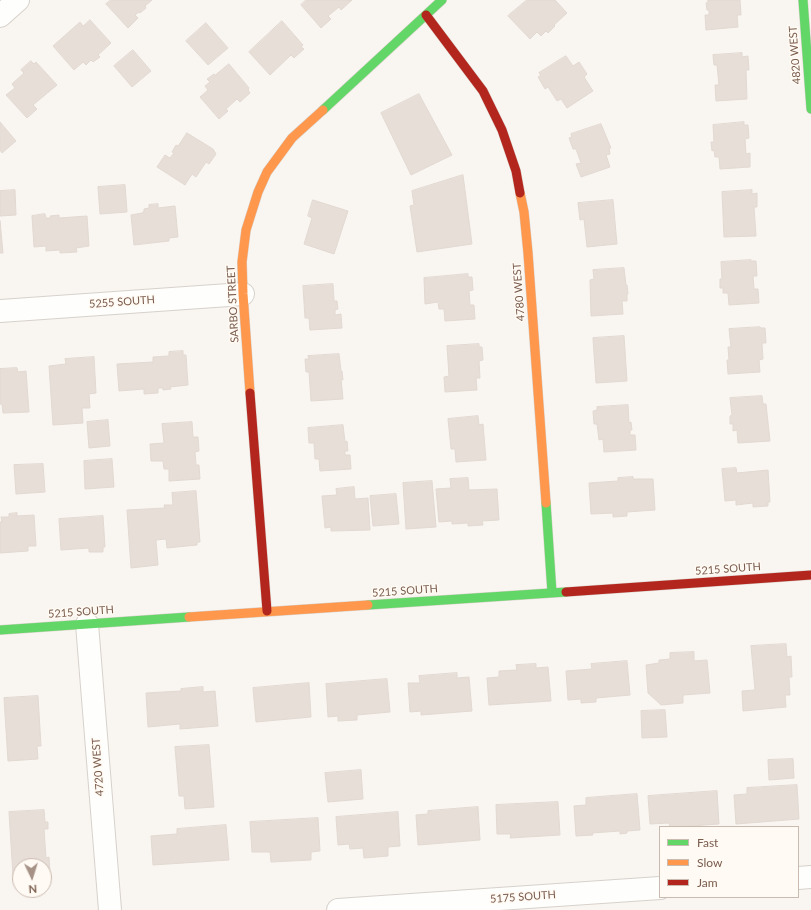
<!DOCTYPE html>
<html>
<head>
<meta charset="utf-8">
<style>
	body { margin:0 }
	#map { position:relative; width:811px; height:910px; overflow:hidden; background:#f9f5f0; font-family:Lato,sans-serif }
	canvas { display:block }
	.legend { position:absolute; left:659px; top:826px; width:140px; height:72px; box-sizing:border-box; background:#fffaf3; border:1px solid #cabbb1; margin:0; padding:5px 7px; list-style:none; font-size:12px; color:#7a5c4d }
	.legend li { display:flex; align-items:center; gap:8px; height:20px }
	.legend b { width:20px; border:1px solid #cabbb1 }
	.north { position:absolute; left:12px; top:858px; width:40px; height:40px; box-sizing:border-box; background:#fffaf3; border:1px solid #cabbb1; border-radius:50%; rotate:176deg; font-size:11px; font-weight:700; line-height:16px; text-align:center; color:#7a5c4d }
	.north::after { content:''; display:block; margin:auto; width:14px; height:18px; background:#a69286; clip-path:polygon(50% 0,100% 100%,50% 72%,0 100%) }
</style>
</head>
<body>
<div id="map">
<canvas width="811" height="910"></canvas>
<ul class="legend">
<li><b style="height:5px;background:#63d668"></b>Fast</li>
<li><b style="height:5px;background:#ff974d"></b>Slow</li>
<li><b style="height:5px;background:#b3261e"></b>Jam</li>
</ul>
<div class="north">N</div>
</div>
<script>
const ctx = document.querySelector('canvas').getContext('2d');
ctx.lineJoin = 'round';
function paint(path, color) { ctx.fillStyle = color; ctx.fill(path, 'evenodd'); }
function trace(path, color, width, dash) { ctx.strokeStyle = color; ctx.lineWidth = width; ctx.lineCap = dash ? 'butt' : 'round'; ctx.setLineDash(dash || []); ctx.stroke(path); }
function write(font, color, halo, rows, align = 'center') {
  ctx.font = font + ' Lato,sans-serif'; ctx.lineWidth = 3; ctx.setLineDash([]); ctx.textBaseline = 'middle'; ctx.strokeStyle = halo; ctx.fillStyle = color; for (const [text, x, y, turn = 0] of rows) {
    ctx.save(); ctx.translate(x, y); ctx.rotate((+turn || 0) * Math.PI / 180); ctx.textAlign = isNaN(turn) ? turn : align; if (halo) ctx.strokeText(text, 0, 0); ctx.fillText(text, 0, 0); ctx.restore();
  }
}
const building = new Path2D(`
	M 111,0 L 152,0 L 145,6 L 146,8 L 140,13 L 139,12 L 135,15 L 138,18 L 128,28 L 106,4 Z
	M 306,0 L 352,0 L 341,10 L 339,7 L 328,16 L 331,19 L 321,28 L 301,5 Z
	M 527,0 L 555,0 L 567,13 L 554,25 L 555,26 L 548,33 L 546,31 L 541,36 L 537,32 L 530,39 L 508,16 Z
	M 708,0 L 740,0 L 741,15 L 737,15 L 738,27 L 706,30 L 705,15 L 709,15 L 709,10 L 707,10 L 706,3 L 708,2 Z
	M 90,20 L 111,43 L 98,55 L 100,57 L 93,62 L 91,60 L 86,65 L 83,62 L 74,70 L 53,46 L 80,22 L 83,26 Z
	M 282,21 L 303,45 L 301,47 L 304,49 L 294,58 L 291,55 L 270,75 L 249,52 Z
	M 206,23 L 228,48 L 208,65 L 186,41 Z
	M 133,50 L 151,71 L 132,87 L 114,66 Z
	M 742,53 L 742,57 L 748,56 L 749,70 L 746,70 L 747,99 L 716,101 L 715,85 L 719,85 L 717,65 L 714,65 L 713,55 Z
	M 566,56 L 573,66 L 579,62 L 587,74 L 584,77 L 593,91 L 567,108 L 561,99 L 557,101 L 548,87 L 545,89 L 538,77 L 541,75 L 539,73 Z
	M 31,61 L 34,64 L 36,62 L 57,85 L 33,105 L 37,109 L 27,118 L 6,95 L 15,88 L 12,84 L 24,73 L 21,70 Z
	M 229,64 L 249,88 L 248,90 L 250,93 L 240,102 L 237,99 L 226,109 L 228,111 L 219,119 L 200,97 L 208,90 L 205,86 L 210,82 L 207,79 L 214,74 L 215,75 Z
	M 419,94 L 452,155 L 411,175 L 381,113 Z
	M 0,122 L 16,141 L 2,153 L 0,150 Z
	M 744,122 L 744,125 L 748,125 L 749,138 L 745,139 L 746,154 L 750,153 L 750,167 L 720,169 L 719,157 L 715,157 L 714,150 L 712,151 L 711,142 L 714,142 L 713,125 Z
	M 601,124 L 611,148 L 609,148 L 610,154 L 606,155 L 610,167 L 581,177 L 576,164 L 581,163 L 576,149 L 573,149 L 569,138 L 572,137 L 571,134 Z
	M 187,133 L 213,149 L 216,154 L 209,164 L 206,162 L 196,177 L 192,174 L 185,185 L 157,167 L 165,155 L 170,158 L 174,153 L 172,152 L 176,145 L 178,146 Z
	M 463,175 L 472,244 L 417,252 L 410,206 L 414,205 L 412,191 Z
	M 125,185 L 127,212 L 100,214 L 98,187 Z
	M 15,190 L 16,215 L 0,216 L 0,191 Z
	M 752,190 L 752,194 L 757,193 L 757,207 L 754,207 L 756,236 L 724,237 L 722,192 Z
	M 313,200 L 348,211 L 334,254 L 304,244 L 312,218 L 308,216 Z
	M 613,200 L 617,244 L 587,247 L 584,219 L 580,220 L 578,203 Z
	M 158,204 L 158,208 L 175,206 L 178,237 L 169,238 L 169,241 L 134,245 L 131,215 L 142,213 L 144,211 L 144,209 L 149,208 L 149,205 Z
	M 45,214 L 46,218 L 51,218 L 50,216 L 59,215 L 59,218 L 87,216 L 89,246 L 76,248 L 77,252 L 60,253 L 60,250 L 46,251 L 46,246 L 34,247 L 32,216 Z
	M 0,221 L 3,253 L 0,253 Z
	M 751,260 L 751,261 L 756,261 L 757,276 L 753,276 L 754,289 L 758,289 L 759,303 L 729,305 L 728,293 L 723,293 L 723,288 L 720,288 L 720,279 L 722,279 L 721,262 Z
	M 624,268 L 626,285 L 627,285 L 628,294 L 627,294 L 627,301 L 622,301 L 623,314 L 591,316 L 590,280 L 594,279 L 593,270 Z
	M 468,274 L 468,277 L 472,277 L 473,290 L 469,291 L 470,305 L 474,305 L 475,319 L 445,321 L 444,309 L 439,309 L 438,302 L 425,304 L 424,278 Z
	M 333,284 L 334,301 L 337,301 L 338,309 L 335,310 L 335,315 L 341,314 L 342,328 L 310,330 L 309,318 L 305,318 L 303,286 Z
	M 760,327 L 761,328 L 765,328 L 766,343 L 762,343 L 763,359 L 759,360 L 760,372 L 728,374 L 727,360 L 729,360 L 728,347 L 731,347 L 729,329 Z
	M 624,336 L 627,381 L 596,383 L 593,338 Z
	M 479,344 L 479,347 L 482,347 L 483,360 L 479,361 L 480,378 L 476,378 L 477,390 L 445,392 L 444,377 L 449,376 L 447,346 Z
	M 183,351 L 183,355 L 186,355 L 188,385 L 170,387 L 171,389 L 163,390 L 163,388 L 158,388 L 158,393 L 144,394 L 144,389 L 119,391 L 117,364 L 153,362 L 153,357 L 169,356 L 169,352 Z
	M 339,354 L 341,371 L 342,371 L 343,380 L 341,379 L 343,399 L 311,401 L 309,372 L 306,372 L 305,359 L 309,359 L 308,356 Z
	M 94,357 L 96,393 L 89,394 L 90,408 L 82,408 L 83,423 L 53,425 L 49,366 L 66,364 L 65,359 Z
	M 17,368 L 18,372 L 26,371 L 29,412 L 3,413 L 2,404 L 0,404 L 0,369 Z
	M 762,396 L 763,404 L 766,404 L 770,441 L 738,443 L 737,430 L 733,431 L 733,424 L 730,424 L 730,416 L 732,415 L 730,398 Z
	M 628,405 L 629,423 L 631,422 L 632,430 L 630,430 L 630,435 L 635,435 L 636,450 L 604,452 L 603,439 L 599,440 L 597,424 L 594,424 L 593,411 L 597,410 L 597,407 Z
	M 478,416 L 479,425 L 483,424 L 486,460 L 456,462 L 455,449 L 451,449 L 448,419 Z
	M 108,420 L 110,446 L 89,448 L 87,422 Z
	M 192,422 L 193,437 L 198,437 L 199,451 L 195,452 L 196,465 L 199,465 L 200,479 L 169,481 L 169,469 L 164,469 L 163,461 L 151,461 L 150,444 L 164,443 L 162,424 Z
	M 343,425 L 345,442 L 347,441 L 348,451 L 345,451 L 345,455 L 350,455 L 351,469 L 320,471 L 319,459 L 315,459 L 314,443 L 309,443 L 308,428 Z
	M 112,459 L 114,487 L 85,489 L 84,461 Z
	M 43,464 L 45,492 L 16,494 L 14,465 Z
	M 736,468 L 737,473 L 768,470 L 770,502 L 768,502 L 768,506 L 753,507 L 753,503 L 736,505 L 736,500 L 725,501 L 722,469 Z
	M 633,477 L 633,479 L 653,479 L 655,510 L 627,512 L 627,516 L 613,517 L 613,513 L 591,514 L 589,483 L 618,481 L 618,478 Z
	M 468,478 L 469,490 L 497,489 L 499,520 L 482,521 L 483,525 L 468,526 L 468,523 L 452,524 L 452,521 L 439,522 L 436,489 L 451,488 L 450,479 Z
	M 432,481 L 436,527 L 406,529 L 403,483 Z
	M 354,487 L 355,499 L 368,498 L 370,530 L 331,531 L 331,527 L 325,528 L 322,496 L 337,495 L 336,489 Z
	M 196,491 L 200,542 L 197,542 L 197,545 L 167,548 L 166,539 L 156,540 L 158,565 L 131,568 L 127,510 L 165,508 L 164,505 L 173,505 L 172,493 Z
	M 396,494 L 399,524 L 373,526 L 370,496 Z
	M 17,513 L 17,516 L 34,515 L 36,546 L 28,546 L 28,551 L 0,553 L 0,522 L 2,522 L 1,517 L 9,517 L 9,514 Z
	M 103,516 L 105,547 L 103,547 L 103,552 L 89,552 L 89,548 L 61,550 L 59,519 Z
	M 786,644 L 787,657 L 791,656 L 792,677 L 789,677 L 790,695 L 785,695 L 786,707 L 743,711 L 742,691 L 755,690 L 751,646 Z
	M 694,652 L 694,661 L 707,660 L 710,693 L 683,695 L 683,703 L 661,705 L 648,693 L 646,665 L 659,663 L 659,660 L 670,659 L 670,653 Z
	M 627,661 L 630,695 L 596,698 L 596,702 L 581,703 L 581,699 L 568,700 L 566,671 L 592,669 L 591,664 Z
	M 536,664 L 536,668 L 548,667 L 551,701 L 489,705 L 487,678 L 499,677 L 499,671 L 517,670 L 516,665 Z
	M 457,673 L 457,678 L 469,677 L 472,711 L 421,715 L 421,711 L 410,712 L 408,683 L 420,683 L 419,676 Z
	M 387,679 L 390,712 L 357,715 L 357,720 L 338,721 L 338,716 L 328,717 L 326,684 Z
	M 309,683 L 311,717 L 256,722 L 253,688 Z
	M 203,687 L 203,692 L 215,691 L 218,726 L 180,729 L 180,724 L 148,727 L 146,693 L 181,691 L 181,689 Z
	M 38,696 L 41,746 L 37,746 L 38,759 L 8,761 L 4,698 Z
	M 665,710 L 667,737 L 642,738 L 641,711 Z
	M 209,745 L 214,807 L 185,809 L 184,796 L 179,796 L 175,747 Z
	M 793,759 L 794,778 L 769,780 L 768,760 Z
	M 361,770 L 363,799 L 328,802 L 325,773 Z
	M 797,785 L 799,819 L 736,824 L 734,795 L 747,794 L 747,788 Z
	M 717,791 L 719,824 L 676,827 L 670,827 L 669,823 L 650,824 L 648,796 Z
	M 637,794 L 640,830 L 627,831 L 627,833 L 620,834 L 620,831 L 592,833 L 593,835 L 576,836 L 574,806 L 586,805 L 586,798 Z
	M 558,802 L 560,835 L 510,838 L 511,834 L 497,834 L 496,805 Z
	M 478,807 L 480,840 L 418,845 L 416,815 L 428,814 L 428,811 Z
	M 44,810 L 45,822 L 48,822 L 48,829 L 44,829 L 46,858 L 49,857 L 50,873 L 44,874 L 44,866 L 20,866 L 20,875 L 13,876 L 9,812 Z
	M 398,812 L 400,846 L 388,847 L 388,856 L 364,858 L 363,848 L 350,849 L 349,844 L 338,845 L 336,817 Z
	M 318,818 L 320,851 L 311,852 L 311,860 L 271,862 L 270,852 L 252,852 L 250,822 Z
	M 226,825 L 229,860 L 153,865 L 151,836 L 177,834 L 177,829 Z`);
paint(building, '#e6ded7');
trace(building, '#e2d8d2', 1);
const street = new Path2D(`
	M 0,16 L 18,0
	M 0,311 L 243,294
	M 87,624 L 110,910
	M 798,878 L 811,877
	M 338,910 L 660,888`);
const fast = new Path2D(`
	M 803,0 L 811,109
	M 323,110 L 442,0
	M 546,503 L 552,593
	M 368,605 L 566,592
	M 0,630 L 189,617`);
const slow = new Path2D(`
	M 520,193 L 524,212 L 528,253 L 546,503
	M 250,393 L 243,294 L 242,262 L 246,230 L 258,192 L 267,172 L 292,138 L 323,110
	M 189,617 L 368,605`);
const jam = new Path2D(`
	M 426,15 L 483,91 L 502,130 L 516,171 L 520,193
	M 250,393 L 267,611
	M 566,592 L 811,575`);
trace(street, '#d7d1cb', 24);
trace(fast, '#d9d2cb', 10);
trace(slow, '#d9d2cb', 10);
trace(jam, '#d9d2cb', 10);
trace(street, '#fefefd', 22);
trace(fast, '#63d668', 9);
trace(slow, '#ff974d', 9);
trace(jam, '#b3261e', 9);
write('11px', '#7a5c4d', '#fffaf3', [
	["4820 WEST",795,55,-94],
	["4780 WEST",519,292,-94],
	["5255 SOUTH",122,302,-4],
	["SARBO STREET",233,304,-93],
	["5215 SOUTH",728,569,-4],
	["5215 SOUTH",405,591,-4],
	["5215 SOUTH",81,612,-4],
	["4720 WEST",98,767,-94],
	["5175 SOUTH",523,897,-4]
]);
</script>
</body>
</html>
